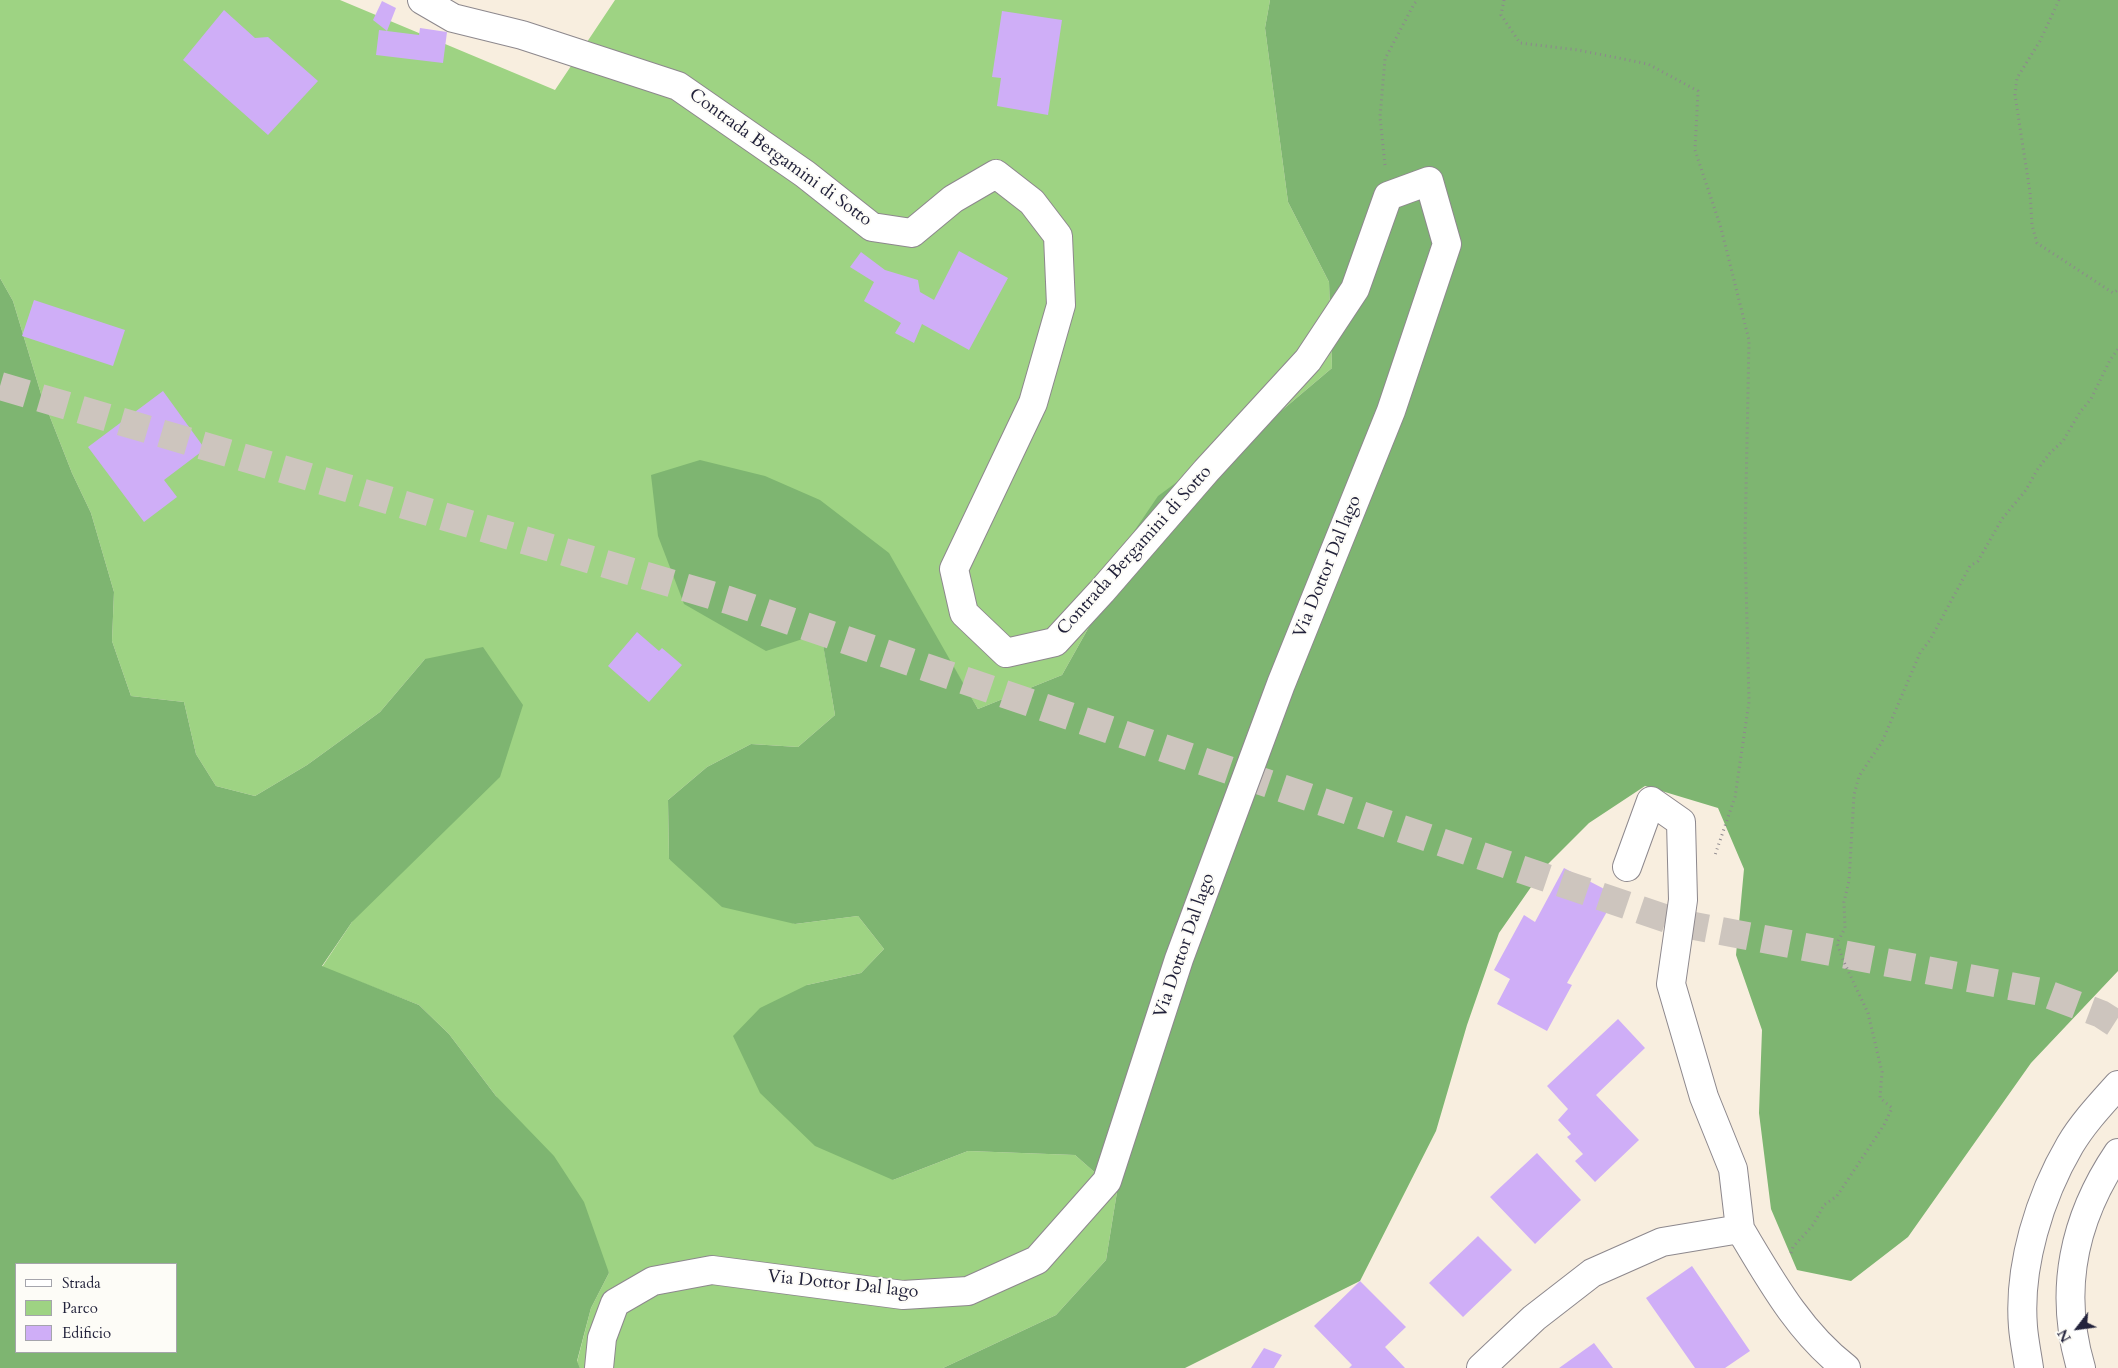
<!DOCTYPE html>
<html>
<head>
<meta charset="utf-8">
<style>
	body { margin:0 }
	#map { position:relative; width:2118px; height:1368px; overflow:hidden; background:#f8eedf; font-family:Cardo,serif }
	canvas { display:block }
	.legend { position:absolute; left:15px; top:1263px; width:162px; height:90px; box-sizing:border-box; background:#fdfcf7; border:1px solid #a5a5ac; margin:0; padding:6px 9px; list-style:none; font-size:15px; color:#22223b }
	.legend li { display:flex; align-items:center; gap:10px; height:25px }
	.legend b { width:25px; border:1px solid #a5a5ac }
	.north { position:absolute; left:2053px; top:1303px; width:50px; height:50px; -webkit-text-stroke:4px #fdfcf7; paint-order:stroke; rotate:240deg; font-size:14px; font-weight:700; line-height:20px; text-align:center; color:#22223b }
	.north::after { content:''; display:block; margin:auto; width:18px; height:22px; background:#22223b; clip-path:polygon(50% 0,100% 100%,50% 72%,0 100%) }
</style>
</head>
<body>
<div id="map">
<canvas width="2118" height="1368"></canvas>
<ul class="legend">
<li><b style="height:6px;background:#fff"></b>Strada</li>
<li><b style="height:14px;background:#9ed383"></b>Parco</li>
<li><b style="height:14px;background:#cfaef7"></b>Edificio</li>
</ul>
<div class="north">N</div>
</div>
<script>
const ctx = document.querySelector('canvas').getContext('2d');
ctx.lineJoin = 'round';
function paint(path, color) { ctx.fillStyle = color; ctx.fill(path, 'evenodd'); }
function trace(path, color, width, dash) { ctx.strokeStyle = color; ctx.lineWidth = width; ctx.lineCap = dash ? 'butt' : 'round'; ctx.setLineDash(dash || []); ctx.stroke(path); }
function write(font, color, halo, rows, align = 'center') {
  ctx.font = font + ' Cardo,serif'; ctx.lineWidth = 4; ctx.setLineDash([]); ctx.textBaseline = 'middle'; ctx.strokeStyle = halo; ctx.fillStyle = color; for (const [text, x, y, turn = 0] of rows) {
    ctx.save(); ctx.translate(x, y); ctx.rotate((+turn || 0) * Math.PI / 180); ctx.textAlign = isNaN(turn) ? turn : align; if (halo) ctx.strokeText(text, 0, 0); ctx.fillText(text, 0, 0); ctx.restore();
  }
}
paint(new Path2D(`
	M 0,0 L 340,0 L 555,90 L 615,0 L 1270,0 L 1265,28 L 1288,202 L 1329,282 L 1332,368 L 1274,417 L 1094,618 L 1062,675 L 978,709 L 948,658 L 821,632 L 835,715 L 798,747 L 751,744 L 707,767 L 668,800 L 669,859 L 795,924 L 858,916 L 884,949 L 861,973 L 807,985 L 893,1180 L 968,1151 L 1075,1155 L 1117,1192 L 1106,1260 L 1056,1315 L 943,1368 L 580,1368 L 577,1362 L 591,1308 L 609,1273 L 496,1096 L 449,1034 L 419,1005 L 322,967 L 352,922 L 425,659 L 380,712 L 307,765 L 255,796 L 216,786 L 196,754 L 184,702 L 131,696 L 112,641 L 114,592 L 91,513 L 72,473 L 41,394 L 13,301 L 0,278 Z`), '#9ed383');
paint(new Path2D(`
	M 1270,0 L 2118,0 L 2118,971 L 2031,1063 L 1908,1237 L 1851,1281 L 1797,1270 L 1771,1209 L 1759,1113 L 1762,1030 L 1736,955 L 1744,869 L 1718,808 L 1645,786 L 1589,823 L 1545,867 L 1499,933 L 1467,1025 L 1436,1131 L 1360,1281 L 1185,1368 L 943,1368 L 1056,1315 L 1106,1260 L 1117,1192 L 1075,1155 L 968,1151 L 893,1180 L 815,1146 L 760,1093 L 733,1036 L 760,1008 L 807,985 L 861,973 L 884,949 L 858,916 L 795,924 L 722,907 L 669,859 L 668,800 L 707,767 L 751,744 L 798,747 L 835,715 L 821,633 L 766,651 L 684,604 L 658,536 L 651,475 L 700,460 L 765,476 L 820,500 L 889,553 L 978,709 L 1062,675 L 1094,618 L 1122,549 L 1158,496 L 1215,454 L 1274,417 L 1332,368 L 1329,282 L 1288,202 L 1265,28 Z
	M 0,278 L 13,301 L 41,394 L 72,473 L 91,513 L 114,592 L 112,641 L 131,696 L 184,702 L 196,754 L 216,786 L 255,796 L 307,765 L 380,712 L 425,659 L 483,647 L 523,705 L 500,777 L 352,922 L 322,966 L 419,1005 L 449,1034 L 496,1096 L 554,1156 L 584,1202 L 609,1273 L 591,1308 L 577,1361 L 580,1368 L 0,1368 ZM 16,1264 L 176,1264 L 176,1352 L 16,1352 Z`), '#7eb571');
paint(new Path2D(`
	M 382,1 L 396,8 L 387,31 L 373,20 Z
	M 224,10 L 255,38 L 268,37 L 318,81 L 268,135 L 183,60 Z
	M 1002,11 L 1062,20 L 1048,115 L 997,106 L 1001,78 L 992,77 Z
	M 420,28 L 447,32 L 443,63 L 376,55 L 379,30 L 419,35 Z
	M 959,251 L 1008,278 L 969,350 L 922,324 L 914,343 L 895,333 L 901,323 L 864,301 L 874,282 L 850,267 L 861,252 L 885,270 L 918,280 L 920,292 L 934,300 Z
	M 34,300 L 125,330 L 113,366 L 22,336 Z
	M 163,391 L 205,449 L 164,480 L 177,497 L 144,522 L 88,447 Z
	M 637,632 L 659,651 L 662,648 L 682,665 L 649,702 L 608,666 Z
	M 1564,868 L 1610,892 L 1603,905 L 1609,908 L 1567,983 L 1572,985 L 1547,1031 L 1497,1004 L 1510,979 L 1494,970 L 1524,915 L 1535,922 Z
	M 1618,1019 L 1645,1048 L 1596,1095 L 1639,1140 L 1595,1182 L 1575,1161 L 1583,1154 L 1567,1137 L 1571,1134 L 1558,1120 L 1568,1109 L 1547,1086 Z
	M 1537,1153 L 1581,1200 L 1535,1244 L 1490,1197 Z
	M 1478,1236 L 1512,1270 L 1463,1317 L 1429,1283 Z
	M 1692,1266 L 1750,1351 L 1725,1368 L 1695,1368 L 1646,1298 Z
	M 1360,1281 L 1406,1327 L 1385,1347 L 1405,1368 L 1349,1368 L 1352,1365 L 1314,1326 Z
	M 1594,1343 L 1613,1368 L 1559,1368 Z
	M 1264,1348 L 1282,1355 L 1274,1368 L 1251,1368 Z`), '#cfaef7');
trace(new Path2D(`
	M 0,386 L 728,600 L 1679,923 L 2042,992 L 2101,1014 L 2118,1025`), '#cdc5be', 28, [28, 14]);
const street = new Path2D(`
	M 422,0 L 453,18 L 522,35 L 678,86 L 805,174 L 872,227 L 912,233 L 953,199 L 996,174 L 1032,202 L 1058,236 L 1061,305 L 1033,403 L 954,569 L 964,613 L 1006,653 L 1055,642 L 1102,591 L 1206,471 L 1308,360 L 1355,289 L 1388,196 L 1429,181 L 1447,244 L 1391,411 L 1281,684 L 1179,959 L 1107,1181 L 1037,1260 L 968,1291 L 903,1295 L 712,1270 L 653,1281 L 615,1303 L 602,1338 L 599,1368
	M 1627,867 L 1651,801 L 1681,822 L 1683,900 L 1671,984 L 1704,1097 L 1733,1169 L 1740,1229
	M 1481,1368 L 1534,1318 L 1592,1273 L 1662,1242 L 1740,1229 C 1770,1279 1799,1332 1846,1368`);
const primary = new Path2D(`
	M 2029,1368 C 2027,1354 2024,1340 2023,1327 C 2018,1266 2040,1196 2070,1145 C 2083,1123 2101,1104 2118,1085`);
const highway = new Path2D(`
	M 2081,1368 C 2058,1291 2074,1218 2118,1153`);
trace(street, '#8d888d', 30);
trace(primary, '#8d888d', 30);
trace(highway, '#8d888d', 30);
trace(new Path2D(`
	M 1504,0 L 1501,15 L 1520,43 L 1578,50 L 1648,64 L 1698,91 L 1695,150 L 1721,228 L 1749,340 L 1745,543 L 1749,702 L 1735,797 L 1715,855
	M 2059,0 L 2040,41 L 2017,78 L 2015,95 L 2030,192 L 2032,225 L 2037,243 L 2113,293 L 2118,290
	M 1385,165 L 1380,117 L 1385,59 L 1414,4 L 1418,0
	M 1791,1253 L 1793,1247 L 1813,1225 L 1824,1205 L 1837,1196 L 1884,1125 L 1892,1108 L 1880,1098 L 1882,1072 L 1868,1013 L 1843,960 L 1837,943 L 1845,928 L 1844,902 L 1849,881 L 1854,795 L 1859,776 L 1882,742 L 1920,653 L 1930,640 L 1970,566 L 1978,561 L 2002,519 L 2026,490 L 2037,470 L 2050,453 L 2063,441 L 2080,412 L 2091,399 L 2110,360 L 2118,349`), '#8d888d', 3, [1, 4]);
trace(street, '#fff', 28);
trace(primary, '#fff', 28);
trace(highway, '#fff', 28);
write('18px', '#22223b', '#fdfcf7', [
	["Contrada Bergamini di Sotto",780,158,36],
	["Contrada Bergamini di Sotto",1135,551,-48],
	["Via Dottor Dal lago",1328,567,-68],
	["Via Dottor Dal lago",1185,946,-71],
	["Via Dottor Dal lago",843,1285,6]
]);
</script>
</body>
</html>
